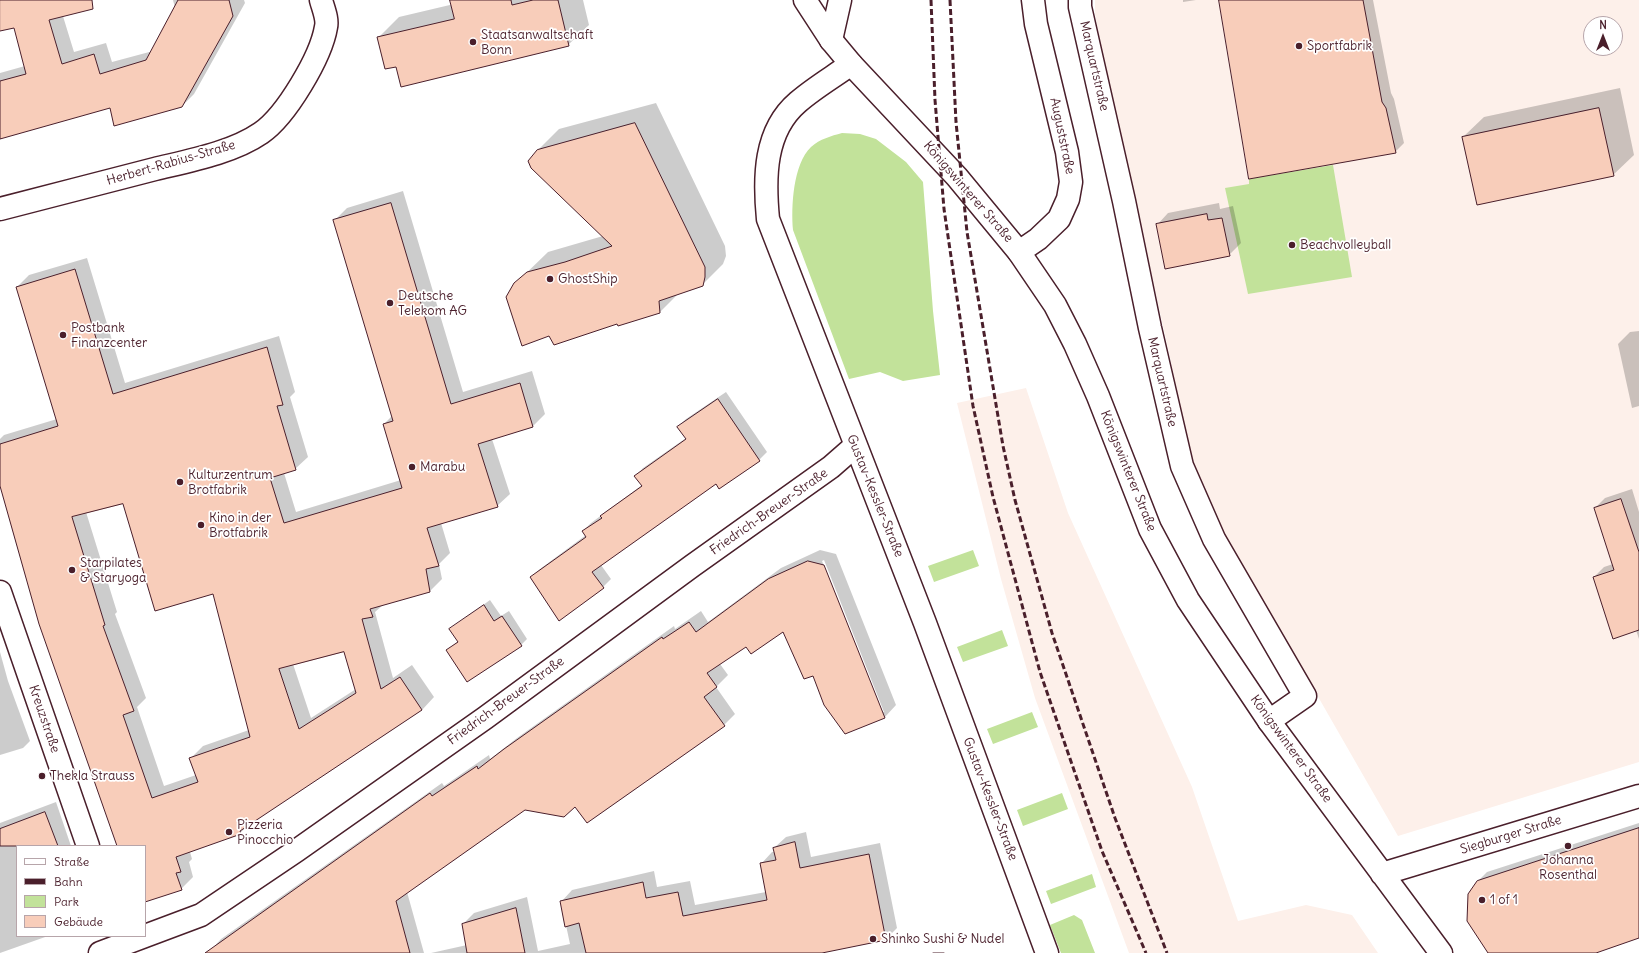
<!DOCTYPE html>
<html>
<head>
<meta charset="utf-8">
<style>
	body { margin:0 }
	#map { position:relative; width:1639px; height:953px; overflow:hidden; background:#fff; font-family:Delius,sans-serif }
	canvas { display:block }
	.legend { position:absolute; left:16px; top:845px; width:130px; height:92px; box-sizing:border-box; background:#fff; border:1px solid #b7a5aa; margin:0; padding:5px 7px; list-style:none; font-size:12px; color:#4a1f2b }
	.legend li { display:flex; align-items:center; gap:8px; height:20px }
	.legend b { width:20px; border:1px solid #b7a5aa }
	.north { position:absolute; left:1583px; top:16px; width:40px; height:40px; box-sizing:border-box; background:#fff; border:1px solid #b7a5aa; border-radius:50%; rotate:0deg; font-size:11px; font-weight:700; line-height:16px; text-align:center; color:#4a1f2b }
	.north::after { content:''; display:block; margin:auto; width:14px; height:18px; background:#4a1f2b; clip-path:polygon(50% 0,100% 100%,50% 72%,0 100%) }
</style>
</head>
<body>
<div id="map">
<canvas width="1639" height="953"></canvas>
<ul class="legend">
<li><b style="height:5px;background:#fff"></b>Straße</li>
<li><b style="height:5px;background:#4a1f2b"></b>Bahn</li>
<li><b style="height:11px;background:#c2e29a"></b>Park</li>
<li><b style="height:11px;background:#f8cdba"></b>Gebäude</li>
</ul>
<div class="north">N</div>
</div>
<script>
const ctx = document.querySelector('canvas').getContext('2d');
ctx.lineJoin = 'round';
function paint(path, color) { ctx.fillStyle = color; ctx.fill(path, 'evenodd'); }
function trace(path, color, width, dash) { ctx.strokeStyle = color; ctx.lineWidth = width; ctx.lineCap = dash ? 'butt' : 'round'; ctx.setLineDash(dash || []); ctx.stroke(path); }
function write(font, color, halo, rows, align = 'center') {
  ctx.font = font + ' Delius,sans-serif'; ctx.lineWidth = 3.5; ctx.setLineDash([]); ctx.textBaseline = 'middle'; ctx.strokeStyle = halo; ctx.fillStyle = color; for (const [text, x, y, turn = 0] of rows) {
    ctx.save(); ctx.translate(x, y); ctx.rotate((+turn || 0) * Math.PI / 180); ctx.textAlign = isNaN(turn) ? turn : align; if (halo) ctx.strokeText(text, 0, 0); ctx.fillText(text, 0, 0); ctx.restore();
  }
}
paint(new Path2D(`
	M 1095,0 L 1639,0 L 1639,762 L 1398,836 L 1216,519 L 1185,441 L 1171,362 L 1103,56 L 1095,14 ZM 1591,24 L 1615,24 L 1615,48 L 1591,48 Z
	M 1026,388 L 1068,513 L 1192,787 L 1238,921 L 1306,905 L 1352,915 L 1378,953 L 1129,953 L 1035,698 L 1001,579 L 957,403 Z`), '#fdf0ea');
paint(new Path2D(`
	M 842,133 L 860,134 L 876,139 L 906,162 L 923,182 L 933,311 L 940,375 L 903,381 L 880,372 L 849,379 L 793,230 C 791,207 793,164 811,147 C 820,139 831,136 842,133 Z
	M 1333,165 L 1352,277 L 1248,294 L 1225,188 L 1249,184 L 1249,179 Z
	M 973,550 L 979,566 L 934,582 L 928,566 Z
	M 1002,630 L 1008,646 L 963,662 L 957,647 Z
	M 1032,712 L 1038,727 L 993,744 L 987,729 Z
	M 1062,793 L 1068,809 L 1023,826 L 1017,810 Z
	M 1092,874 L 1096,887 L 1051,904 L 1046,891 Z
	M 1074,915 L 1082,920 L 1095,953 L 1061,953 L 1050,925 Z`), '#c2e29a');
paint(new Path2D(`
	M 0,0 L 71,0 L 62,13 L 74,52 L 106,43 L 112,62 L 153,51 L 175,8 L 173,0 L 244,0 L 245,3 L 194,94 L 182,106 L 110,107 L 0,138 L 0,73 L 25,66 L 15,27 L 0,30 Z
	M 451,0 L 583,0 L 589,25 L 568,45 L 396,65 L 378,38 L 399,17 L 454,4 Z
	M 1183,0 L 1196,0 L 1183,2 Z
	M 1220,0 L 1373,0 L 1391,93 L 1394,99 L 1404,143 L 1395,152 Z
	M 1620,88 L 1634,155 L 1613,175 L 1463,137 L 1484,117 Z
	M 656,103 L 725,246 L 726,256 L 723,264 L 702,285 L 678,294 L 660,312 L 618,323 L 515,284 L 548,252 L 603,236 L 538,150 L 559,129 Z
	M 403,191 L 463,392 L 532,371 L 545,414 L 533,426 L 492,439 L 510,494 L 497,506 L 441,523 L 450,553 L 439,564 L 442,579 L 430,591 L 383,605 L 375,612 L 393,678 L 412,665 L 434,697 L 422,710 L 252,822 L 240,833 L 190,852 L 192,859 L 189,862 L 193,877 L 181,889 L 145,901 L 145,846 L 118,846 L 40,624 L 14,536 L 0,479 L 0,439 L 4,435 L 57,419 L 17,287 L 29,275 L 87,258 L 125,383 L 279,336 L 295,392 L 290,397 L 308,457 L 295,469 L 284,473 L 296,512 L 401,480 L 384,424 L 392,416 L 335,220 L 347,208 ZM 123,503 L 214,592 L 249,730 L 203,746 L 191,758 L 196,775 L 164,786 L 137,707 L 146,698 L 115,614 L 117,612 L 86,512 ZM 345,650 L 356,689 L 311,718 L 293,664 Z
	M 1219,203 L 1220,209 L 1233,206 L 1241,243 L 1229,255 L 1157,225 L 1168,213 Z
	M 1639,331 L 1639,406 L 1632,408 L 1618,344 L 1630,332 Z
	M 726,392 L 767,452 L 759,460 L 716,482 L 601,565 L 611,579 L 603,587 L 532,577 L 540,569 L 586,535 L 583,531 L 591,523 L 642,485 L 636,476 L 643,468 L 686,438 L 678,427 L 686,419 Z
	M 1632,489 L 1639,512 L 1639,639 L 1636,630 L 1594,577 L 1604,567 L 1613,564 L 1595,508 L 1605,498 Z
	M 820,550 L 836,554 L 896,705 L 885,717 L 845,732 L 814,675 L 784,630 L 746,645 L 720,664 L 728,675 L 716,687 L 735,714 L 724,725 L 576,806 L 525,809 L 407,892 L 424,953 L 211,953 L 210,951 L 221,939 L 442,783 L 444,786 L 489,755 L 490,759 L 517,738 L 674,626 L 675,629 L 701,611 L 708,622 L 781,568 ZM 824,560 L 884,712 L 882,712 L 822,561 Z
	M 490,600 L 501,616 L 509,611 L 527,639 L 521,645 L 447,650 L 458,641 L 450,629 Z
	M 0,652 L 8,681 L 30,741 L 23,748 L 0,755 Z
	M 56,802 L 71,846 L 17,846 L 17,936 L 48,936 L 0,953 L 0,823 Z
	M 1639,823 L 1639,937 L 1593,953 L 1490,953 L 1478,881 L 1487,872 Z
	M 806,832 L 811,857 L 880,843 L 897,928 L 886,939 L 816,953 L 431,953 L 467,945 L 463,924 L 474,913 L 527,897 L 538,951 L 570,944 L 561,902 L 572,890 L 654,871 L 657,887 L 690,881 L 695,905 L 766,892 L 761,864 L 772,852 L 775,852 L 774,848 L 786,837 Z`), '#0003');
const building = new Path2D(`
	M 0,0 L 92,0 L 93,9 L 49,20 L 62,64 L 94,54 L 100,74 L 146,60 L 178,0 L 229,0 L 233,16 L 182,107 L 114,126 L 110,108 L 0,139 L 0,81 L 26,74 L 14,28 L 0,31 Z
	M 450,0 L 511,0 L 512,5 L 533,0 L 558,0 L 569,46 L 401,87 L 396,67 L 385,69 L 377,37 L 454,19 Z
	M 1219,0 L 1363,0 L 1382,102 L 1386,108 L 1396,153 L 1249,179 Z
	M 1599,108 L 1614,176 L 1477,205 L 1462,137 Z
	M 635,123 L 705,267 L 705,277 L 703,286 L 659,301 L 660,313 L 618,326 L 617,324 L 554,345 L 549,336 L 522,346 L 506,297 L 514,283 L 527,272 L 565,262 L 612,246 L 531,168 L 528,161 L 537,150 Z
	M 391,203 L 451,404 L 520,383 L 533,427 L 478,444 L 498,507 L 427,528 L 439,566 L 426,569 L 430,592 L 370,609 L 373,617 L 362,619 L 381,689 L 400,677 L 422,710 L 240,831 L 241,834 L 176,857 L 181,872 L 176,873 L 182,890 L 145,902 L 145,846 L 117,846 L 39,624 L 0,486 L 0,444 L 58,426 L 16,287 L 75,269 L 113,394 L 267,347 L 283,405 L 277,406 L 296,470 L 270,478 L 284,523 L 402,488 L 383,424 L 393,421 L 333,220 ZM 123,504 L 155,611 L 213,594 L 250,737 L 189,758 L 198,782 L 152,798 L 123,715 L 134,711 L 103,626 L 105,625 L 72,517 ZM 344,652 L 356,693 L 299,729 L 279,669 Z
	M 1207,214 L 1208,220 L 1222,218 L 1230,256 L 1165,269 L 1156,224 Z
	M 718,399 L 760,461 L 719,489 L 716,484 L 592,572 L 604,588 L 559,621 L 530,577 L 586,537 L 582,531 L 602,518 L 600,516 L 642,486 L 634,476 L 686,439 L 677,427 Z
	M 1621,499 L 1639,552 L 1639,630 L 1613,639 L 1593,577 L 1614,570 L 1594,508 Z
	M 808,561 L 824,565 L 885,718 L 845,734 L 824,705 L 813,676 L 804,679 L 783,632 L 751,654 L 746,647 L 707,673 L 717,687 L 704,697 L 725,726 L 587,823 L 575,807 L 564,817 L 525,810 L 396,901 L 410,953 L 205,953 L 430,793 L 432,796 L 477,766 L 478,769 L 504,749 L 662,637 L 663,639 L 689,622 L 696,632 L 768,579 Z
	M 484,605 L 494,621 L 502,616 L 522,646 L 467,682 L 446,650 L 458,642 L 449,629 Z
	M 45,812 L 58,846 L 0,846 L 0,829 Z
	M 1639,828 L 1639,938 L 1596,953 L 1488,953 L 1467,921 L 1468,894 L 1477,881 Z
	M 795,842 L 800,868 L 869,854 L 886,940 L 822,953 L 586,953 L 579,923 L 565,927 L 560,901 L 643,882 L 646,898 L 678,892 L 683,916 L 767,900 L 760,863 L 776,860 L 773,848 Z
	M 516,908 L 525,953 L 467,953 L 462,924 Z`);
paint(building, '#f8cdba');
trace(building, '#4a1f2b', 1);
const minor = new Path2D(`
	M 1080,0 L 1080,7 L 1124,201 L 1150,328 L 1182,466 L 1214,539 L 1305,696 L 1269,721
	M 831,40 L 840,0
	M 0,209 C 52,196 103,182 155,169 C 188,161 232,153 261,133 C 286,116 321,57 326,27 C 328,19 323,8 321,0
	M 1019,252 L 1038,239 L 1059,219 L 1068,199 L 1071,182 L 1067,152 L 1036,24 L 1033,0
	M 0,592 L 88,846
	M 145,936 L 201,915 L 296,851 L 485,718 L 692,566 L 831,467 L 855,446
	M 100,953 L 145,936`);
const tertiary = new Path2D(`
	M 851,64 C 833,77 814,88 798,102 C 764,131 764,178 768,219 L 925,623 L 1047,953`);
const secondary = new Path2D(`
	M 805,0 L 831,40 L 851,64 L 957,177 L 1019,252 L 1055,305 L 1075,344 L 1098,396 L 1150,529 L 1188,600 L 1269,721 L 1441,953
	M 1382,874 L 1639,796`);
trace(minor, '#4a1f2b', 25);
trace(tertiary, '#4a1f2b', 25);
trace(secondary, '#4a1f2b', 25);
trace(minor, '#fff', 22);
trace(tertiary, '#fff', 22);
trace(secondary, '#fff', 22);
trace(new Path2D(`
	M 933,953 L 944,953`), '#4a1f2b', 1);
trace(new Path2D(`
	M 931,0 L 935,100 L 944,209 L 973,406 L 993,497 L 1040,672 L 1102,851 L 1146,953
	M 950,0 L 956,122 L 967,232 L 1003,446 L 1015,500 L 1052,633 L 1115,818 L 1167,953`), '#4a1f2b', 3, [6, 3]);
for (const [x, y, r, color] of [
	[473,42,4,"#4a1f2b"],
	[1299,46,4,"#4a1f2b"],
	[1292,245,4,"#4a1f2b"],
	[550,279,4,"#4a1f2b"],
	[390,303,4,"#4a1f2b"],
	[63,335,4,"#4a1f2b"],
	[412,467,4,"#4a1f2b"],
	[180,482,4,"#4a1f2b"],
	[201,525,4,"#4a1f2b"],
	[72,570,4,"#4a1f2b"],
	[42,776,4,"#4a1f2b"],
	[229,832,4,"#4a1f2b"],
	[1568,846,4,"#4a1f2b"],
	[1482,900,4,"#4a1f2b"],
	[873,939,4,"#4a1f2b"]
]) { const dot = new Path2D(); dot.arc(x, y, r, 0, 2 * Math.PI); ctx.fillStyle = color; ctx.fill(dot); trace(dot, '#fff', 1.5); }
write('13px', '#4a1f2b', '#fff', [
	["Staatsanwaltschaft",481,35],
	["Bonn",481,50],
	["Sportfabrik",1307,46],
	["Beachvolleyball",1300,245],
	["GhostShip",558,279],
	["Deutsche",398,296],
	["Telekom AG",398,311],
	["Postbank",71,328],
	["Finanzcenter",71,343],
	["Marabu",420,467],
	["Kulturzentrum",188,475],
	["Brotfabrik",188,490],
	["Kino in der",209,518],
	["Brotfabrik",209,533],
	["Starpilates",80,563],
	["& Staryoga",80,578],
	["Thekla Strauss",50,776],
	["Pizzeria",237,825],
	["Pinocchio",237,840],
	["Johanna",1568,860,"center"],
	["Rosenthal",1568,875,"center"],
	["1 of 1",1490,900],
	["Shinko Sushi & Nudel",881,939]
], 'left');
write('13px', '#4a1f2b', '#fff', [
	["Marquartstraße",1094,66,77],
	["Auguststraße",1062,136,78],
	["Herbert-Rabius-Straße",171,163,-16],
	["Königswinterer Straße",968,192,49],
	["Marquartstraße",1162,382,77],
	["Königswinterer Straße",1128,471,68],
	["Gustav-Kessler-Straße",875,496,68],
	["Friedrich-Breuer-Straße",769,512,-35],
	["Friedrich-Breuer-Straße",506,701,-36],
	["Kreuzstraße",44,719,71],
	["Königswinterer Straße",1291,749,54],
	["Gustav-Kessler-Straße",990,799,69],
	["Siegburger Straße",1511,835,-17]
]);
</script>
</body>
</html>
